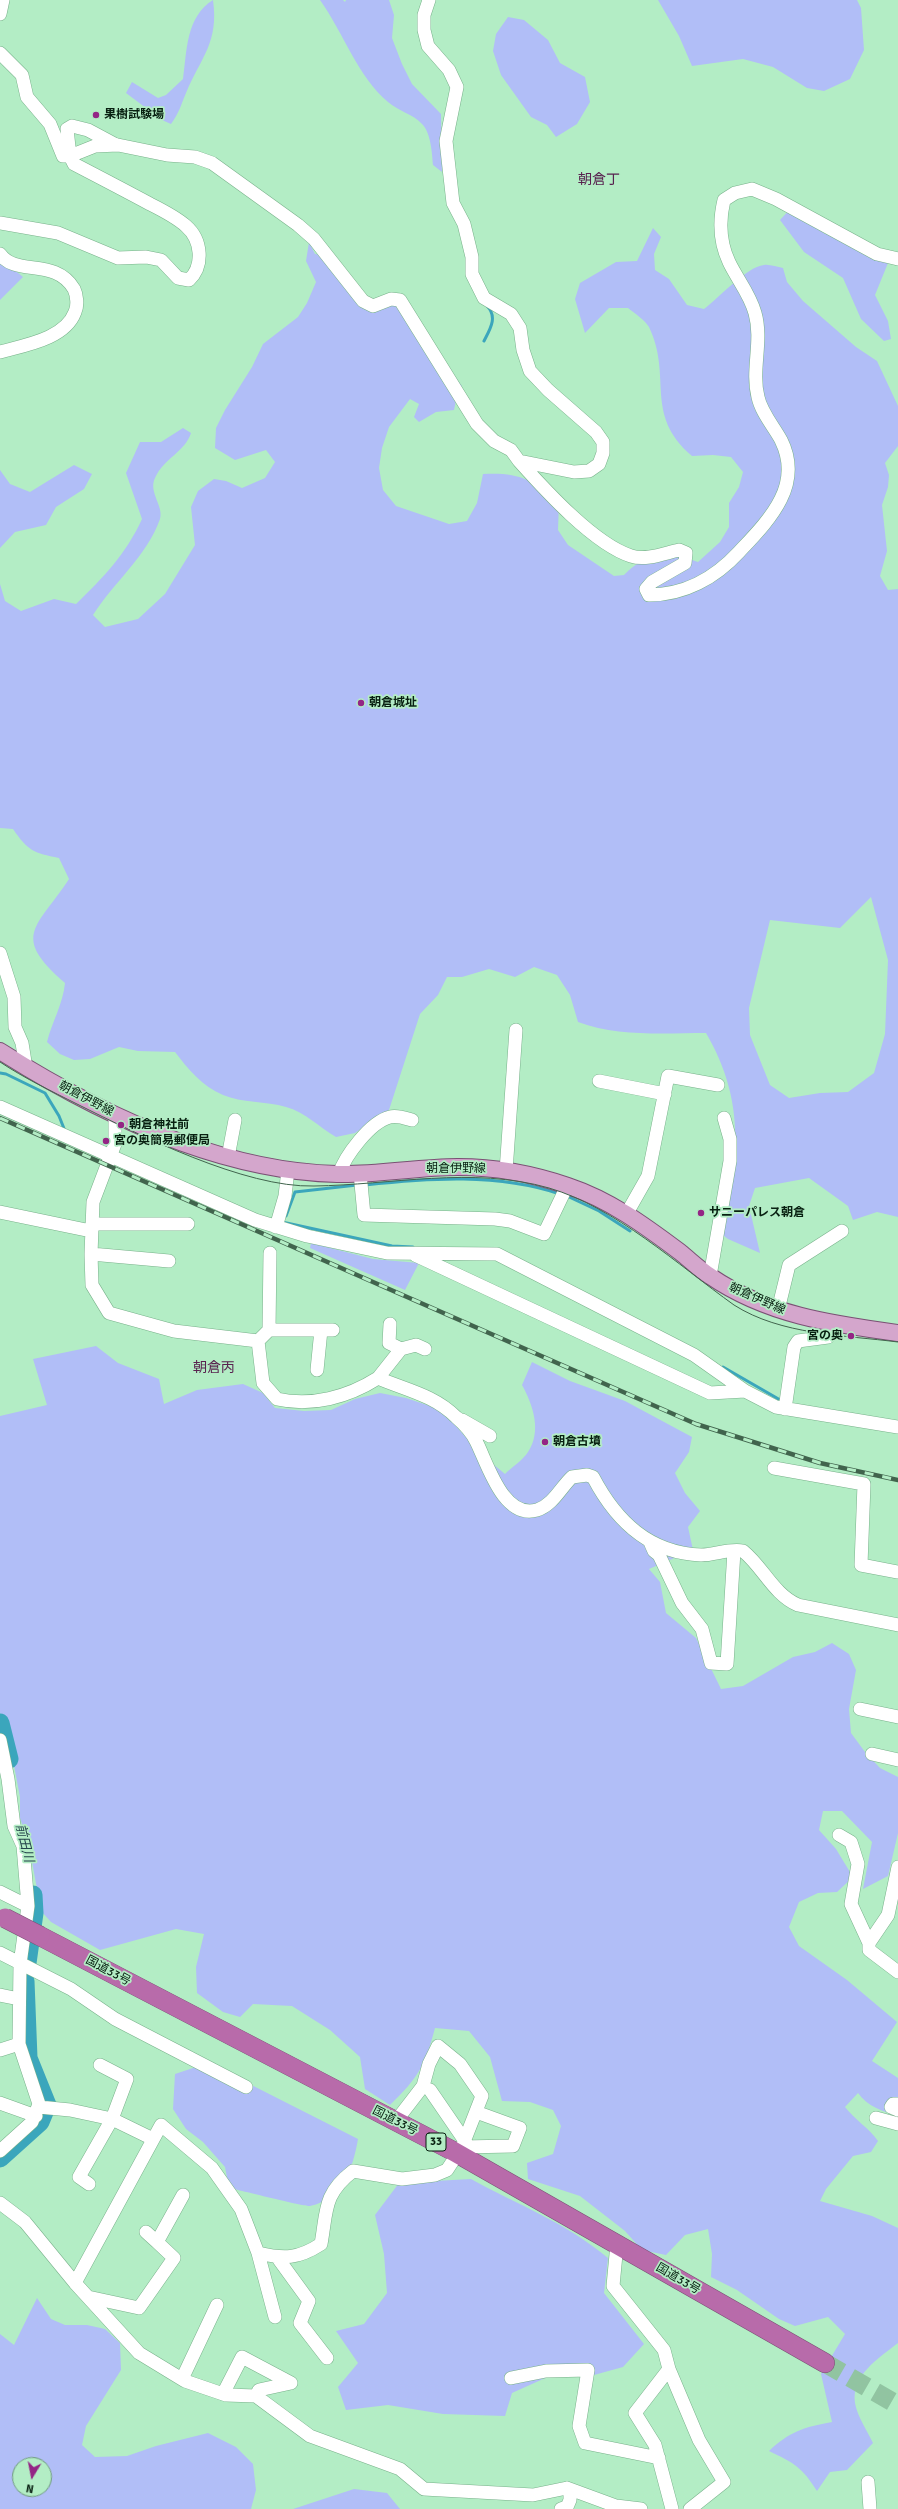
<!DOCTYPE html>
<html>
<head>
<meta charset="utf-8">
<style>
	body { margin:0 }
	#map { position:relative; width:898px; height:2509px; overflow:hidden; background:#b3edc5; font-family:Signika,sans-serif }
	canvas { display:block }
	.north { position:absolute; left:12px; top:2457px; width:40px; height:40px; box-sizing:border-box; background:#b3edc5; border:1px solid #6f9b7d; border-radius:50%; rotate:190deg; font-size:11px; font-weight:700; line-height:16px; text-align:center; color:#082011 }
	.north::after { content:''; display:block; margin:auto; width:14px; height:18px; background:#942585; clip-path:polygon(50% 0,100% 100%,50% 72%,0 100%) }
</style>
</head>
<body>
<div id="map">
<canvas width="898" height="2509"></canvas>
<div class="north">N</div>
</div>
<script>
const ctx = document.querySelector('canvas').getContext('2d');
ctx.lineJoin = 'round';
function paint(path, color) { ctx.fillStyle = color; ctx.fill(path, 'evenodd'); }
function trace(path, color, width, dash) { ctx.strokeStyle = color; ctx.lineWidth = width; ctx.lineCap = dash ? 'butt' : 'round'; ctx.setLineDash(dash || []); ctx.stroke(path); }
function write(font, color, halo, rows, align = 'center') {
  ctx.font = font + ' Signika,"Noto Sans JP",sans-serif'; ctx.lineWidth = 3.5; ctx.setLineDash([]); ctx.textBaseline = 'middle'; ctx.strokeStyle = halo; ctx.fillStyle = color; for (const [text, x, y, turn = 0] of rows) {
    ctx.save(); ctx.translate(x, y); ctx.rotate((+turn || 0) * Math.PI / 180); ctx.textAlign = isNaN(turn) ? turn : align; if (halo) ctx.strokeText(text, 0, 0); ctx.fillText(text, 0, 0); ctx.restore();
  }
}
paint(new Path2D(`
	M 213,0 C 219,43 201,57 186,93 C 181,105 179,113 171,124 L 162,120 L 126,93 L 132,82 L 158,98 L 166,95 L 183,79 C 187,50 186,17 213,0 Z
	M 320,0 L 343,0 L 345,2 L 346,0 L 389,0 L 394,15 L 392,38 L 402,64 L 412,84 L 441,114 L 442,172 L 433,165 C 432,153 431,133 422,124 C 413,114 398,111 388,102 C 358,77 343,32 320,0 Z
	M 658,0 L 857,0 L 861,8 L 864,50 L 850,79 L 824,91 L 807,88 L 773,67 L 743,59 L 692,66 L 679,36 Z
	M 508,17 L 524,20 L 548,40 L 560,63 L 585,77 L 590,102 L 577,124 L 556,137 L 547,125 L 531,117 L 501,75 L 493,51 L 496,34 Z
	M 792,207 L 825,234 L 851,232 L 872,253 L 888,263 L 875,295 L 888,321 L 891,339 L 884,341 L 861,319 L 843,278 L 804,252 L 780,220 Z
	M 653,228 L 661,237 L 654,254 L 655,270 L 669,279 L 687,305 L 704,309 C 719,298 746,267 764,265 C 769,264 777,267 783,268 L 787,282 L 803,301 L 856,347 L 877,361 L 898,406 L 898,446 L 885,463 L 889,475 L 888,487 L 882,505 L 887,551 L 880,576 L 888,590 L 898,589 L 898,1217 L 877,1212 L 853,1220 L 848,1206 L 809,1178 L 755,1188 L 749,1206 L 760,1253 L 728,1239 L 715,1229 C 721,1206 734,1167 735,1145 C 737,1105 726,1067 706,1033 C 665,1033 618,1037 578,1022 L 570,995 L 557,975 L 534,967 L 515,977 L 489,969 L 462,977 L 447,977 L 438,995 L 420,1014 L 389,1110 L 355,1133 L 336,1137 C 320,1128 305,1112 286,1107 C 266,1101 242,1103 223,1095 C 202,1086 188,1069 175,1052 L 138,1051 L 119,1047 L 90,1059 L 74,1060 L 60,1054 L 47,1042 C 52,1022 63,1004 65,983 C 10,935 37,928 69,879 L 59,858 C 34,853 28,851 13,829 L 0,828 L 0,584 L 5,601 L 21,611 L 54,599 L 76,604 C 103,578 126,554 142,519 L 126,473 L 140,442 L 161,442 L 183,428 L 191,433 C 185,452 164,458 155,478 C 148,492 164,506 160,519 C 147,556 114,582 93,615 L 105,627 L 138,619 L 165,594 L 195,545 L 191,507 L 198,491 L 214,479 L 226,481 L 242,488 L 265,478 L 275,462 L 266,450 L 235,460 L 215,448 L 216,428 L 225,410 L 252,367 L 263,344 L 298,317 L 307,303 L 316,282 L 306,261 L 309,242 L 315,254 L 329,256 L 374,310 L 390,304 L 403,309 L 421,322 L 438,355 L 462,386 L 457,396 L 454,410 L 436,412 L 419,422 L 414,417 L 419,404 L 410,399 L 389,427 L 382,448 L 379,468 L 383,490 L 396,506 L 449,524 L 467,521 L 477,503 L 483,474 C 516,472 535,479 559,502 L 558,530 L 568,545 L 614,576 L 624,575 C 643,553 673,552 698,562 L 720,542 L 729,527 L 729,503 L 739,487 L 743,472 L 731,457 L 713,455 L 692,456 C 643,414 673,377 649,327 C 645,320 634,313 628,308 L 609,308 L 585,333 L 575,299 L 580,283 L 616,262 L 637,261 ZM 871,897 L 888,960 L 885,1034 L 874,1073 L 848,1092 L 820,1093 L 789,1098 L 770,1085 L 750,1035 L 749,1008 L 770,920 L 840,928 Z
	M 0,258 L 23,277 L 0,300 Z
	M 74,465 L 92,474 L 84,489 L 56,507 L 46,525 L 15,532 L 0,548 L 0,470 L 10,484 L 30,492 Z
	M 311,1243 L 373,1259 L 419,1263 L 405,1290 L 310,1248 Z
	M 96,1346 L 118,1363 L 159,1379 L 164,1404 L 197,1390 L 243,1384 L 263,1393 L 275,1408 L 304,1411 L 331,1410 L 355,1399 L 380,1393 L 406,1398 L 436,1408 L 454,1424 L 482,1455 L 505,1474 C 512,1467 523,1460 528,1452 C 542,1431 533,1405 522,1385 L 532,1362 L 570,1381 L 625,1401 L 692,1437 L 689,1452 L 675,1473 L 685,1493 L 700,1511 L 688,1527 L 693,1550 L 649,1569 L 660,1582 L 666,1613 L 696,1638 L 721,1689 L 743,1686 L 793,1657 L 815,1652 L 832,1643 L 849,1654 L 856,1670 L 849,1709 L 851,1733 L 865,1752 L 880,1768 L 898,1777 L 898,1833 L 888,1876 L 863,1889 L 872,1842 L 842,1811 L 823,1811 L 819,1830 L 836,1849 L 853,1877 L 837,1892 L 818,1893 L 799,1902 L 789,1927 L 799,1946 L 847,1980 L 897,2022 L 872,2061 L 898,2078 L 898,2115 C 883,2112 867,2106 858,2093 L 845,2107 C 855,2120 868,2127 878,2141 L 871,2152 L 853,2156 L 826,2189 L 820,2201 L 872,2216 L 898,2228 L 898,2343 C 879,2358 851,2375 855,2403 C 857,2416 868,2432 873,2443 L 847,2470 L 830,2472 L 817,2491 C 802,2467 794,2463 769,2451 C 789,2432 804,2427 832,2422 L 821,2374 L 845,2334 L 828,2317 L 795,2326 L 779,2319 L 737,2290 L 711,2277 L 712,2254 L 708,2229 L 685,2235 L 666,2255 L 642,2250 L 625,2231 L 580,2196 L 528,2179 L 527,2163 L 553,2154 L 561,2126 L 553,2110 L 530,2102 L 502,2101 L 490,2057 L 469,2031 L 435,2028 C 425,2066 418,2078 390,2105 L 365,2089 L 360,2057 L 330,2030 L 292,2006 L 253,2004 L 240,2017 L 223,2012 L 197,1993 L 196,1967 L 204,1934 L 176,1929 L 100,1950 L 51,1922 L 41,1911 L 29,1845 L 20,1818 L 20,1797 L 7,1729 L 0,1713 L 0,1416 L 47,1405 L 33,1359 Z
	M 208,2063 L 358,2139 C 353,2168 343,2199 310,2206 C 305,2207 240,2190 229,2188 L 225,2167 L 203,2142 L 186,2129 L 173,2109 L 175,2074 Z
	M 471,2179 C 520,2206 565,2222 608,2258 L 604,2293 L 644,2344 L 623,2367 L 594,2375 L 552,2375 L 512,2393 L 505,2416 L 443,2414 L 388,2405 L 346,2410 L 338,2387 L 358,2363 L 336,2331 L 364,2324 L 387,2293 L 384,2254 L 375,2215 L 399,2183 Z
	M 37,2298 L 51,2319 L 65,2325 L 87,2325 L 105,2329 L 120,2343 L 121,2370 L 86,2426 L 82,2445 L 95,2457 L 127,2456 L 156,2446 L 208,2433 L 236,2447 L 253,2464 L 256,2490 L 251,2509 L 0,2509 L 0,2334 L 14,2345 ZM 20,2465 L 44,2465 L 44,2489 L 20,2489 Z
	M 354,2489 L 387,2493 L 400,2509 L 293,2509 Z`), '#b1bef7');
trace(new Path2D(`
	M 484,341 C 490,329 498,317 487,306
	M 0,1073 L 6,1074 L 45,1093 L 59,1116 L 65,1131
	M 365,1185 C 429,1178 498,1173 560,1194
	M 567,1196 L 599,1211 L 630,1231
	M 286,1216 L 295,1192 L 357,1185
	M 282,1222 L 392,1246 L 413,1247
	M 723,1367 L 782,1401`), '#3ba6bc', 3);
trace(new Path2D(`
	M 0,1723 L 9,1759
	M 27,1963 L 34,1913 L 33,1895
	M 0,2158 L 40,2122 L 47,2105 L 28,2058 L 25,1981`), '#3ba6bc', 19);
trace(new Path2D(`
	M 825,2363 L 898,2405`), '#91c4a1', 19, [19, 10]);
const minor = new Path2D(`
	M 0,14 L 3,0
	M 0,53 L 22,75 L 27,97 L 50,124 L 63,156 L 70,156 L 95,146 L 118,145 L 167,155 L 195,157 L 212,163 L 298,225 L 314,239 L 363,301 L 373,306 L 391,299 L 400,300 L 477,424 L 494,441 L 511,450 L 519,461 L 574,472 L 589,471 L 599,464 L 603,453 L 603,442 L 596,432 L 548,390 L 530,371 L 523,350 L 520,328 L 511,314 L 484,298 L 472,274 L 472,257 L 464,224 L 453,203 L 446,141 L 457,87 L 449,70 L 428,46 L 424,30 L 424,15 L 429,0
	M 0,223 L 58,233 L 118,258 L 146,257 L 161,260 L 178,278 L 189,280 C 204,266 202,240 186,226 C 176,217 162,210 150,204 C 124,190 99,177 74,164 L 70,156 L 67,129 L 72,126 L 88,130 L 116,145
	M 0,254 C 16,277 55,257 74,289 C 77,295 78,306 75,312 C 65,339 25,345 0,352
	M 519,461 C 545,490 594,544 631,556 C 646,561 665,553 679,550 L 686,553 L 685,563 L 652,582 L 646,589 L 649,595 C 684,595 715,578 739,552 C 768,521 804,486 781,440 C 774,427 761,412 758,397 C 751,370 763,341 755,313 C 750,294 737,279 729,262 C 719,241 719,221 724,200 L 735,193 L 752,189 L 776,199 L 877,254 L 898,259
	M 0,953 L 14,997 L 15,1027 L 22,1043 L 26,1068
	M 599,1081 L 665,1094
	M 0,1107 L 255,1220 L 307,1236 L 387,1253 L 497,1254 L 694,1355 L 745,1391 L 776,1407 L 898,1427
	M 115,1114 L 115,1144 L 93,1202 L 91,1254 L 92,1285 L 109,1313 L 174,1331 L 258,1341 L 263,1383 L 277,1399 C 312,1407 348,1397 378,1378 C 406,1390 434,1395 456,1417 C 463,1423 472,1433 476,1441 C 487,1462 503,1520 537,1510 C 553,1505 561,1487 572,1477 L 587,1475 L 593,1477 C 616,1521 649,1553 701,1555 C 715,1555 730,1548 743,1551 C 763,1567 774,1595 798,1605 L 898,1625
	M 228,1157 L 235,1120
	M 506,1171 L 516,1030
	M 360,1173 L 364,1215 L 495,1219 L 510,1221 L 544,1234 L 567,1186
	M 339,1174 C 345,1156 370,1122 390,1117 C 397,1115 405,1118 412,1120
	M 0,1212 L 91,1231
	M 627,1213 L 648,1176 L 668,1076 L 718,1085
	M 92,1224 L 188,1224
	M 276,1227 L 285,1196 L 288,1170
	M 91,1254 L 169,1261
	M 415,1255 L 710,1393 L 745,1391
	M 710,1276 L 730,1161 L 730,1139 L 724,1118
	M 778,1310 L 789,1265 L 842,1231
	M 390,1324 L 389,1343 L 401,1349
	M 269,1330 L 333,1330
	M 258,1341 L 269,1330 L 270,1253
	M 317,1370 L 321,1330
	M 378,1378 L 401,1349 L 416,1345 L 425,1349
	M 785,1409 L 794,1347 L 798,1341 L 828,1337 L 832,1324
	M 462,1420 L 490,1436
	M 774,1468 L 864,1484 L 861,1565 L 898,1572
	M 650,1542 L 654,1551 L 659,1555 L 682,1603 L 702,1629 L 711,1663 L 727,1664 L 734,1551
	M 860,1709 L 898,1717
	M 0,1740 L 8,1779 L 14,1826 L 23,1846 L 28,1906 L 20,1964 L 19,2044 L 39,2104 L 32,2122 L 0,2151
	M 872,1754 L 898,1760
	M 839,1835 L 851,1842 L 858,1864 L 851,1904 L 869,1943
	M 898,1867 L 888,1915 L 869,1943 L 869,1950 L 898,1972
	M 0,1892 L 28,1906
	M 0,1953 L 71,1989 L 115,2019 L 246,2087
	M 0,1995 L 19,1999
	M 0,2050 L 19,2044
	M 430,2090 L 465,2141
	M 0,2103 L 36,2116
	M 898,2104 L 893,2104 L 891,2107 L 898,2110
	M 39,2107 L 70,2110 L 112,2119 L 153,2139
	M 876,2118 L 898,2124
	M 462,2147 L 513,2146 L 520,2128 L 476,2112
	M 89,2184 L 79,2177 L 112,2119 L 127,2079 L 100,2065
	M 0,2203 L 25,2222 L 75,2283 L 139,2353 L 185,2381 L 226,2395 L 256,2396 L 310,2436 L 400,2469 L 424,2489 L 533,2495 L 567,2488 L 616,2506 L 641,2509
	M 146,2232 L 157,2242
	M 617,2244 L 613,2286 L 664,2350 L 669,2369 L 699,2440 L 724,2482 L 690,2509
	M 258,2253 L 275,2317
	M 277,2257 L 309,2301 L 300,2323 L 327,2358
	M 75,2283 L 161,2125 L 212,2168 L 241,2209 L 258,2253 C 284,2259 298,2259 321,2244 C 327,2211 323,2194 353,2171 L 402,2179 L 435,2175 L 447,2170 L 462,2147 L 482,2096 L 460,2064 L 438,2046 L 429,2064 L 423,2086 L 396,2121
	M 88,2297 L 139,2308 L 174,2258 L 157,2242 L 183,2195
	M 669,2369 L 635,2413 L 655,2445 L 672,2509
	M 511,2378 L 546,2371 L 588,2370 L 579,2426 L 585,2443 L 659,2458
	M 182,2379 L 217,2305
	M 223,2394 L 242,2357 L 291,2383
	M 256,2396 L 259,2390 L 291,2383
	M 868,2482 L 870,2509
	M 561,2509 L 567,2507 L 570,2500 L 570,2491 L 567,2488`);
const major = new Path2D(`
	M 0,1051 C 98,1113 219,1171 337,1174 C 378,1175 418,1167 458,1167 C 495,1167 533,1174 568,1186 C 610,1200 644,1225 680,1252 C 690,1260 699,1269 710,1276 C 767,1315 831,1324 898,1333`);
const highway = new Path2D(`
	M 40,1936 L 453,2151 L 825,2363`);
trace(minor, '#78b18a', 14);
trace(major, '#7a5174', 18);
trace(highway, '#7a5174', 20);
trace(minor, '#fff', 13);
trace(major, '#d4a6cc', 16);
trace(highway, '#b86baa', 19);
trace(new Path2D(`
	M 0,1062 C 24,1078 51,1091 77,1104 C 139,1135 245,1188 314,1186 C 391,1185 472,1166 549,1188 C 615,1207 678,1265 734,1305 C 781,1335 844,1335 898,1342`), '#41644d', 1);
const rail = new Path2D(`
	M 0,1118 L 696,1424 L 820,1463 L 898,1480`);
trace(rail, '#41644d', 4.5);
trace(rail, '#b3edc5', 3, [9]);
const highwayBridge = new Path2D(`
	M 5,1918 L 40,1936`);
trace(highwayBridge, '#7a5174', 20, []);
trace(highwayBridge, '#b86baa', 19);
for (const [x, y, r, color] of [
	[96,115,4,"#942585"],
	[361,703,4,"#942585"],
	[121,1125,4,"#942585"],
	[106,1141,4,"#942585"],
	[701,1213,4,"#942585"],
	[851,1336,4,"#942585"],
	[545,1442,4,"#942585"]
]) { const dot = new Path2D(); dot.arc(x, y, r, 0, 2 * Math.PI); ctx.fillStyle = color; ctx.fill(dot); trace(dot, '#b3edc5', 1.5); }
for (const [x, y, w] of [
	[436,2142,20]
]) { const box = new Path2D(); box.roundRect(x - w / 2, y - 9, w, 18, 3); ctx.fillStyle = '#b3edc5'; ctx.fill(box); trace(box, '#082011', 1); }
write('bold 11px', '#082011', null, [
	["33",436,2142]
]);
write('bold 12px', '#082011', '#b3edc5', [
	["果樹試験場",104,115],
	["朝倉城址",369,703],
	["朝倉神社前",129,1125],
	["宮の奥簡易郵便局",114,1141],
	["サニーパレス朝倉",709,1213],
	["宮の奥",843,1336,"right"],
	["朝倉古墳",553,1442]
], 'left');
write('12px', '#082011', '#b3edc5', [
	["朝倉伊野線",86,1099,28],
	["朝倉伊野線",456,1169],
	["朝倉伊野線",757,1299,24],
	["国道33号",108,1971,28],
	["国道33号",395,2121,27],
	["国道33号",678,2279,30]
]);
write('italic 13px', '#24434b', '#b3edc5', [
	["前田川",24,1843,76]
]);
write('14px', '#58224f', '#b3edc5', [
	["朝倉丁",599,180],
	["朝倉丙",214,1368]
]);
</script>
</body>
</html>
